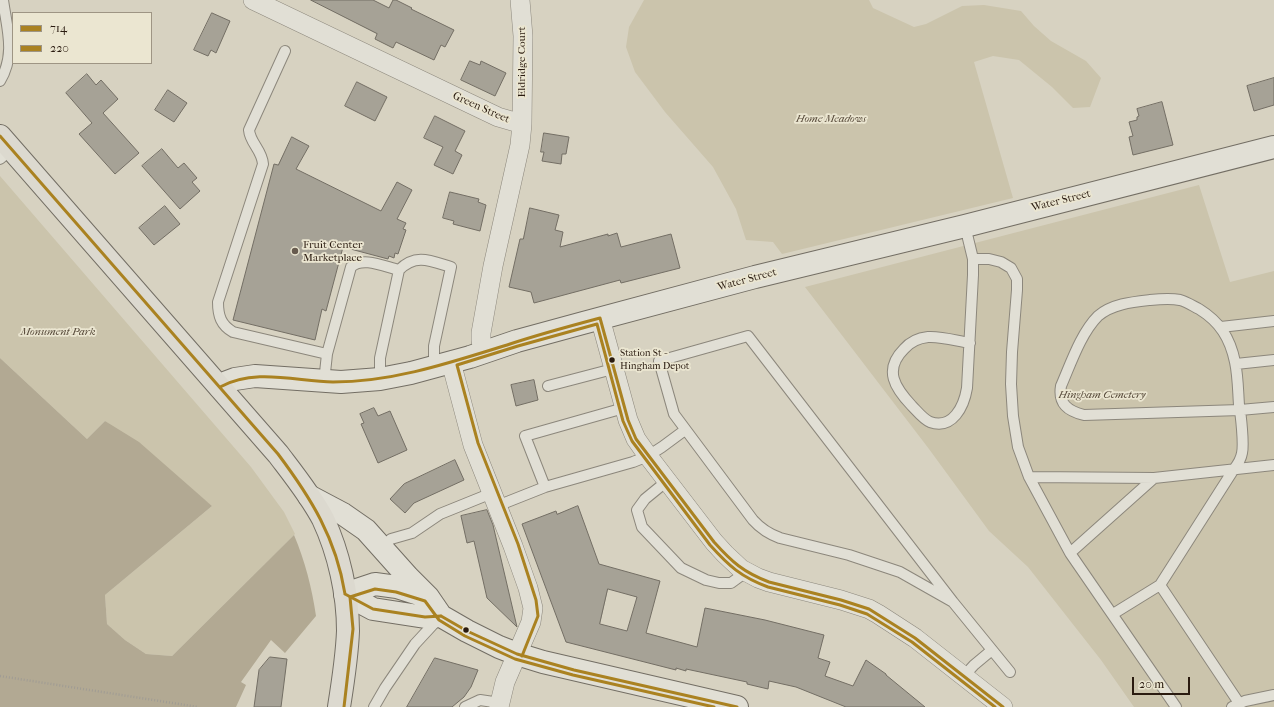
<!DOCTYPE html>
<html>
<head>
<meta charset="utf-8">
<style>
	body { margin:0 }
	#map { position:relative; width:1274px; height:707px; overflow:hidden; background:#d7d2c1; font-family:"IM FELL French Canon",serif }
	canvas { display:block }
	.legend { position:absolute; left:12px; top:12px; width:140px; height:52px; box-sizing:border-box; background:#ebe6d1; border:1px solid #9e9584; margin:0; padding:5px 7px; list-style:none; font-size:12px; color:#2a1b10 }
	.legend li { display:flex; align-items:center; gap:8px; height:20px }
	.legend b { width:20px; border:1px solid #9e9584 }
	.scale { position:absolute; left:1132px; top:677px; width:58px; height:18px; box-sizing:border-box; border:2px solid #2a1b10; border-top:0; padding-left:5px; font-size:12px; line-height:14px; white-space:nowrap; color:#2a1b10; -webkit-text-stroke:3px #ebe6d1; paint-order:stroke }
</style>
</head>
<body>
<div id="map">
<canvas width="1274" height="707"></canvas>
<ul class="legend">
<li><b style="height:5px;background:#aa8221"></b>714</li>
<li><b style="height:5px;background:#aa8221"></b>220</li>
</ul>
<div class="scale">20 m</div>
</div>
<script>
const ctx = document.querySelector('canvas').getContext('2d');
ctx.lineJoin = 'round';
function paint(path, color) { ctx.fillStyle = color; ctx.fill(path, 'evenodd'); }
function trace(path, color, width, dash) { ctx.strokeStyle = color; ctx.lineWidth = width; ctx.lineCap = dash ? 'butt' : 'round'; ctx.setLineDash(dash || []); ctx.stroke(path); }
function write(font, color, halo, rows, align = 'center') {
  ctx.font = font + ' "IM FELL French Canon",serif'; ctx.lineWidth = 3.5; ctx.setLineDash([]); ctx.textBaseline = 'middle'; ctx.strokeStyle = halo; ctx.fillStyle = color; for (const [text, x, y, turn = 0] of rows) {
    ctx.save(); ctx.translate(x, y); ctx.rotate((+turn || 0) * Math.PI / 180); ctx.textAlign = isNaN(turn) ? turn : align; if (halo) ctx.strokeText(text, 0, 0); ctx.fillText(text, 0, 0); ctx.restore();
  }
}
paint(new Path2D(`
	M 644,0 L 869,0 L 873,8 L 914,27 L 926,24 L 962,6 L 984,5 L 1021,11 L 1034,26 L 1051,41 L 1086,61 L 1101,78 L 1090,107 L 1073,108 L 1052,87 L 1019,60 L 993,56 L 974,62 L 1013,198 L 782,254 L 773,242 L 746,240 L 736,209 L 713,167 L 665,112 L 635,72 L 626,47 L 629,27 Z
	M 0,176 L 251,467 L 284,512 L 295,534 L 172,656 L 146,654 L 125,640 L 107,624 L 105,595 L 212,506 L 105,421 L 87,439 L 0,358 Z
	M 1199,185 L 1230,282 L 1274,271 L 1274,707 L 1134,707 L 1101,660 L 1028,567 L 989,531 L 929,449 L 805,287 Z`), '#cbc4ac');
paint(new Path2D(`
	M 0,358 L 87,439 L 105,421 L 139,442 L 212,506 L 105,595 L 107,624 L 125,640 L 146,654 L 172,656 L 294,535 C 305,561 312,588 316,616 L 285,653 L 271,640 L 241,682 L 246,685 L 236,707 L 0,707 Z`), '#b2a993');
const building = new Path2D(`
	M 311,0 L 373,0 L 389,8 L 393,0 L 396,0 L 412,8 L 411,9 L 454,30 L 445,47 L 441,45 L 434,60 L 396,42 L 393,48 L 375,39 L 377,34 Z
	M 212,13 L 230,21 L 216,53 L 211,50 L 208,56 L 194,50 Z
	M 470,61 L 480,65 L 481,61 L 506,73 L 495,96 L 461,80 Z
	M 87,74 L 96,85 L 101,80 L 118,99 L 103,113 L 139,153 L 115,174 L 79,134 L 92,123 L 66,93 Z
	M 1274,78 L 1274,105 L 1254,111 L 1247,86 Z
	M 357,82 L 387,97 L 375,121 L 345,106 Z
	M 168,90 L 187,103 L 174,122 L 155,110 Z
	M 1162,102 L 1173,145 L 1133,155 L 1129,137 L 1133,136 L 1129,122 L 1137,120 L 1137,117 L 1139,116 L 1137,109 Z
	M 435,116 L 465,131 L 455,151 L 462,155 L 453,174 L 434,165 L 443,147 L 424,138 Z
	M 544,133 L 569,137 L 566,154 L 562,154 L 561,164 L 542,161 L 544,152 L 541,152 Z
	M 292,137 L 309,146 L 296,169 L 381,211 L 397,182 L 412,190 L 397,219 L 406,223 L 403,229 L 406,230 L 398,254 L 395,253 L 394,258 L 389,256 L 388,259 L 343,247 L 326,311 L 322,309 L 315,340 L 233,320 L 274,164 L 278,165 Z
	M 162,149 L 178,168 L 184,163 L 197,178 L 192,182 L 200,191 L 180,209 L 142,166 Z
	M 450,192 L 479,199 L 478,202 L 486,205 L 480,231 L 453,224 L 454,221 L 443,218 Z
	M 165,206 L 180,224 L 154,245 L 139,228 Z
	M 530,208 L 559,215 L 555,230 L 563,232 L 560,247 L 608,234 L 608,236 L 617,233 L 621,247 L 671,234 L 680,268 L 621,283 L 620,280 L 534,303 L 531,292 L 509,287 L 520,239 L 523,239 Z
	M 534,380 L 538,400 L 516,406 L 511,385 Z
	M 374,408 L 378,416 L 390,411 L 407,450 L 378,463 L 361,424 L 364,423 L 360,414 Z
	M 455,460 L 464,480 L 414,503 L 405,513 L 390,499 L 404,484 Z
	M 578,506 L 599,564 L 660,581 L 646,633 L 697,647 L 705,608 L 765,620 L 824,635 L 818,658 L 830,662 L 825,676 L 853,686 L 866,660 L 886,674 L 886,675 L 925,707 L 846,707 L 796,687 L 769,681 L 768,689 L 747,684 L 747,682 L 686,669 L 686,671 L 676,668 L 676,670 L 566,642 L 522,524 L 556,511 L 557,514 ZM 608,589 L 637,597 L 627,631 L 600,624 Z
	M 487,510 L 493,525 L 517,627 L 487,598 L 474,541 L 467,543 L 461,516 Z
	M 270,657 L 287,659 L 281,707 L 254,707 L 259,670 Z
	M 435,658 L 478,670 L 471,687 L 464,697 L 452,707 L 407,707 Z`);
paint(building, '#a6a296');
trace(building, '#736e64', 1);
const service = new Path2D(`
	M 285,51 L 249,130 C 250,143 262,150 263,164 L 218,302 C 218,316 221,325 233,332 L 327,354
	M 0,81 C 16,54 7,29 3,0
	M 0,159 L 12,149
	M 965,226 L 973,259 L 973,275 L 967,388 C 964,406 953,430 930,422 C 923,419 917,411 912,406 C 895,388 883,370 904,349 C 910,342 918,338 928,337 C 941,336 957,341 970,343
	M 973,259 L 989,259 L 1001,262 L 1011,268 L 1017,279 L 1017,290 L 1012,352 L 1011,384 L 1013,416 L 1018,447 L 1029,477 L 1070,553 L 1176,707
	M 1221,327 L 1274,321
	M 1236,364 L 1274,360
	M 380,379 L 380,358 L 399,270 C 416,253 431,261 451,267 L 434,346 L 434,356 L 436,366
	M 324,382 L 327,354 L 351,267 C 363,256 385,267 399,270
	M 548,386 L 613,369
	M 1029,477 L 1154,478 L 1274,465
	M 667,481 L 645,499 L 637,510 L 642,527 L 681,568 L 706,580 L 719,583 L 731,583 L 746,572
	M 545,487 L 525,436 L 624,408
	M 497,506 L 545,487 L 633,462 L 648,456 L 662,447 L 685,430
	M 382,547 L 391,539 L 412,533 L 440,514 L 492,493
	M 1070,553 L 1154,478
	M 1160,585 L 1239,703
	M 953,602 L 900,572 L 849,555 L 780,538 C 769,534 761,529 753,520 L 674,414 L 659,361 L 748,336 L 953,602 L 1010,672
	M 1113,614 L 1160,585 L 1234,469 C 1238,464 1241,459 1242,453 C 1244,444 1241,415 1239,405 C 1238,391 1238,376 1235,362 C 1230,338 1220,322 1199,309 C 1193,306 1187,302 1180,300 C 1170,298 1160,299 1150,300 C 1132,302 1112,304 1098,316 C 1081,333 1071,363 1061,386 C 1058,404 1068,411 1084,415 L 1240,410 L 1274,407
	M 964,676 L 974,665 L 992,650
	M 374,707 L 385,688 L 415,644 L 439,618
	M 465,707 L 480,700 L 500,703
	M 1232,707 L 1245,701 L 1274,695`);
const minor = new Path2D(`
	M 253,0 L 498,117 L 522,124
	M 600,318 L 628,420 L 636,439 L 648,456 L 714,542 L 725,554 L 741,569 L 758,578 L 769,582 L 841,600 L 869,609 L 878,614 L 915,638 L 1003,707
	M 483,352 L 481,340 L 481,333 L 493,266 L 520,145 L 522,124 L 523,36 L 520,0
	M 451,362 L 473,445 L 513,546 L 528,588 L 533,608 L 531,622 L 505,682 L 499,707`);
const secondary = new Path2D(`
	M 220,387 L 227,382 L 235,379 L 255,376 L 341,382 L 380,379 L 411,373 L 470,357 L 517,341 L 583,323 L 755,277 L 965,226 L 1274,147
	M 309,496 L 343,514 L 366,530 L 408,577 L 428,597 L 441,616 L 467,631 L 499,647 L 517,654 L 543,662 L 737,707
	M 345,594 L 373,609 L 425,617 L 441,616
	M 345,594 L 375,584 L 397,587 L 425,596`);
const primary = new Path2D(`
	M 0,136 L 278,454 C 294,475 311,496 323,519 C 339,553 348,594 348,631 C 347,657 343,682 339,707`);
trace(service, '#8c877c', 12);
trace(minor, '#8c877c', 20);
trace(secondary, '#736e64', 24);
trace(primary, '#736e64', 24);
trace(new Path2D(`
	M 0,676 L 198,707`), '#a09c94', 2.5, [1, 2]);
trace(service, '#e1dfd5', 10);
trace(minor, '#e1dfd5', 19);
trace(secondary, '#e1dfd5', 22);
trace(primary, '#dcd9cf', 22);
trace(new Path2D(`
	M 0,136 L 278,454 C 311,498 336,538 345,594
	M 600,318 L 628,420 L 636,439 L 714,542 C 732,562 743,572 769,582 L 841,600 L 869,609 L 915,638 L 1003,707
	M 220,387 C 255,368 295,381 333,382 C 394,382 452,362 510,344 C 540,334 570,326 600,318
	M 345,594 L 373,609 L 425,617 L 441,616
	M 441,616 L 467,631 L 517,654 L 574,670 L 737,707`), '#aa8221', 3);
trace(new Path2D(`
	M 522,656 L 538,616 L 536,600 L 518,544 L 478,443 L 457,365 L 518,346 L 597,324 L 623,421 L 632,441 L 710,545 C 729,566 741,577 768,587 L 840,605 L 867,614 L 912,642 L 995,707
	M 344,707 L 353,629 L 350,597 L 375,589 L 396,592 L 425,601 L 439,620 L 465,636 L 515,659 L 573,675 L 714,707`), '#aa8221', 3);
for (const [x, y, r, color] of [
	[295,251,4,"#675b4e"],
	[612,360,3.5,"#2a1b10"],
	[466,630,3.5,"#2a1b10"]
]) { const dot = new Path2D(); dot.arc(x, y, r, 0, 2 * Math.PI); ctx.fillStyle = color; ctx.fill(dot); trace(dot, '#ebe6d1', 1.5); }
write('10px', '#2a1b10', '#ebe6d1', [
	["Station St -",620,354],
	["Hingham Depot",620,367]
], 'left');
write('11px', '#2a1b10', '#ebe6d1', [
	["Eldridge Court",522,62,-90],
	["Green Street",481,108,24],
	["Water Street",1061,201,-14],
	["Water Street",747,280,-15]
]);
write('italic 11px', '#574a3a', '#ebe6d1', [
	["Home Meadows",831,119],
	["Monument Park",58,332],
	["Hingham Cemetery",1102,395]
]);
write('11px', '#2a1b10', '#ebe6d1', [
	["Fruit Center",303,245],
	["Marketplace",303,258]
], 'left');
</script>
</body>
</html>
